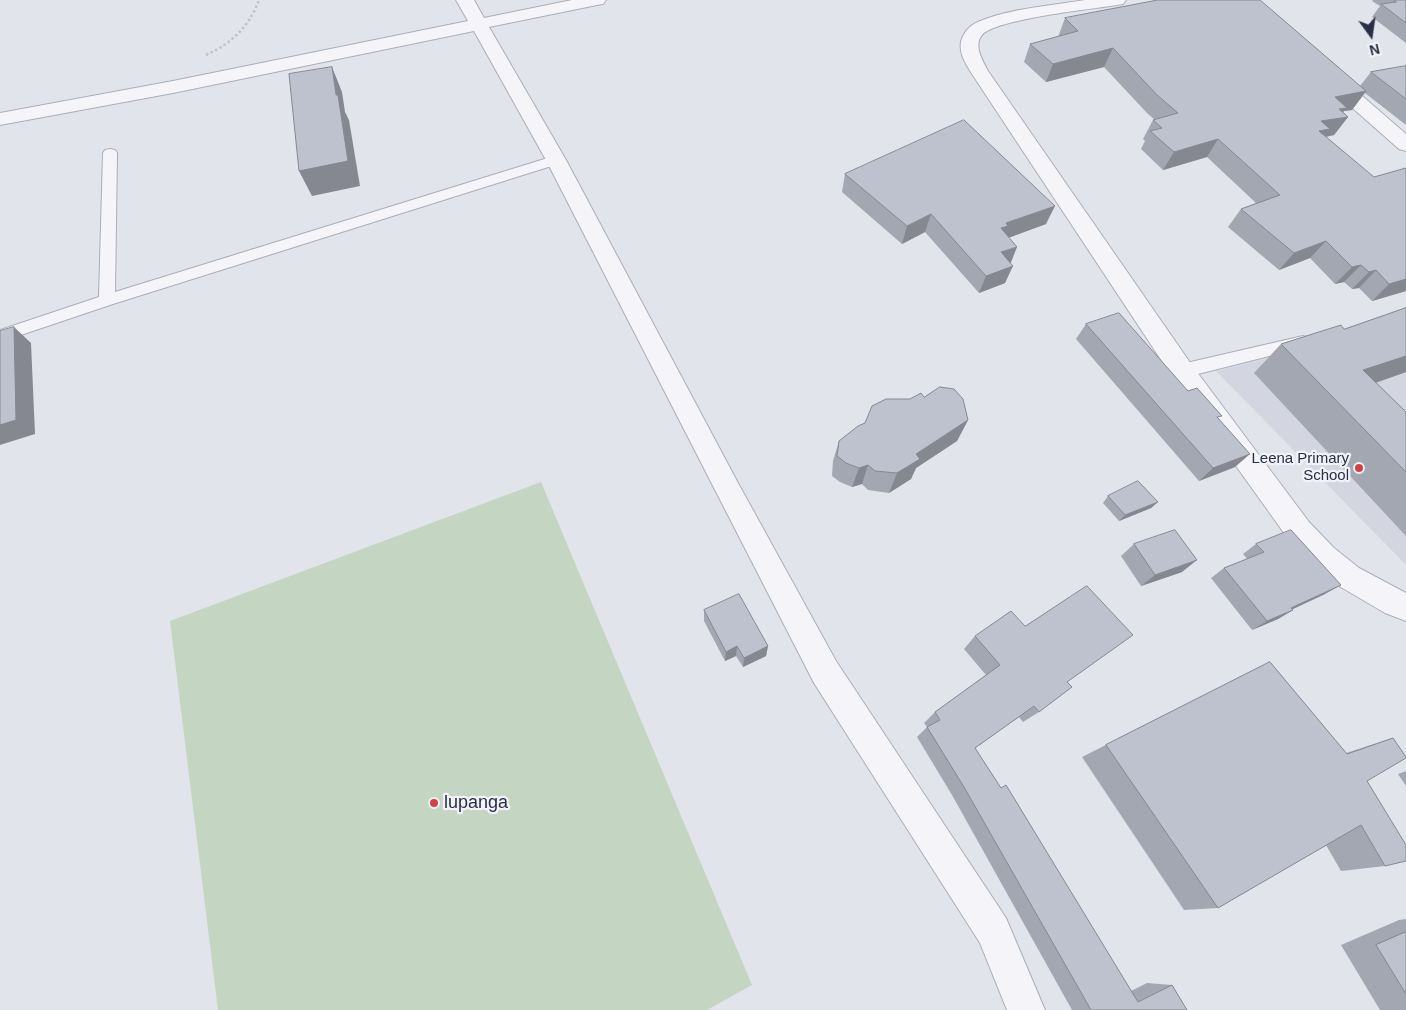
<!DOCTYPE html>
<html>
<head>
<meta charset="utf-8">
<style>
	body { margin:0 }
	#map { position:relative; width:1406px; height:1010px; overflow:hidden; background:#e2e4eb; font-family:Helvetica,sans-serif }
	canvas { display:block }
	.north { position:absolute; left:1346px; top:10px; width:50px; height:50px; -webkit-text-stroke:4px #f1f3f8; paint-order:stroke; rotate:166deg; font-size:14px; font-weight:700; line-height:20px; text-align:center; color:#292f44 }
	.north::after { content:''; display:block; margin:auto; width:18px; height:22px; background:#292f44; clip-path:polygon(50% 0,100% 100%,50% 72%,0 100%) }
</style>
</head>
<body>
<div id="map">
<canvas width="1406" height="1010"></canvas>
<div class="north">N</div>
</div>
<script>
const ctx = document.querySelector('canvas').getContext('2d');
ctx.lineJoin = 'round';
function paint(path, color) { ctx.fillStyle = color; ctx.fill(path, 'evenodd'); }
function trace(path, color, width, dash) { ctx.strokeStyle = color; ctx.lineWidth = width; ctx.lineCap = dash ? 'butt' : 'round'; ctx.setLineDash(dash || []); ctx.stroke(path); }
function write(font, color, halo, rows, align = 'center') {
  ctx.font = font + ' Helvetica,sans-serif'; ctx.lineWidth = 4.5; ctx.setLineDash([]); ctx.textBaseline = 'middle'; ctx.strokeStyle = halo; ctx.fillStyle = color; for (const [text, x, y, turn = 0] of rows) {
    ctx.save(); ctx.translate(x, y); ctx.rotate((+turn || 0) * Math.PI / 180); ctx.textAlign = isNaN(turn) ? turn : align; if (halo) ctx.strokeText(text, 0, 0); ctx.fillText(text, 0, 0); ctx.restore();
  }
}
paint(new Path2D(`
	M 1406,323 L 1406,565 L 1216,371 Z`), '#d3d6e0');
paint(new Path2D(`
	M 541,482 L 752,985 L 707,1010 L 218,1010 L 170,621 Z`), '#c4d5c2');
const lane = new Path2D(`
	M 110,149 L 115,150 L 117,153 L 115,292 L 551,157 L 561,157 L 563,160 L 561,163 L 113,304 L 0,342 L 0,330 L 99,297 L 103,153 L 105,150 Z
	M 1303,336 L 1309,338 L 1311,342 L 1309,346 L 1182,378 L 1176,376 L 1174,371 L 1176,366 L 1182,364 Z`);
const street = new Path2D(`
	M 456,0 L 474,0 L 484,18 L 572,0 L 606,0 L 603,4 L 597,5 L 489,27 L 566,160 L 738,483 L 836,661 L 1006,918 L 1045,1010 L 1007,1010 L 980,943 L 814,683 L 546,160 L 474,31 L 173,93 L 0,125 L 0,113 L 173,81 L 468,21 Z
	M 1085,0 L 1126,0 L 1123,4 L 1117,5 C 1093,9 995,19 982,35 C 973,46 983,61 988,71 L 1191,364 L 1309,522 L 1334,548 L 1359,568 L 1406,593 L 1406,621 L 1385,613 L 1339,586 L 1314,566 L 1289,540 L 1173,378 L 970,71 C 965,62 959,53 961,42 C 963,33 970,25 978,22 C 1011,8 1050,6 1085,0 Z
	M 1330,72 L 1337,74 L 1406,134 L 1406,151 L 1399,149 L 1323,82 L 1321,78 L 1323,74 Z`);
trace(lane, '#aaaeb9', 2);
trace(street, '#aaaeb9', 2);
trace(new Path2D(`
	M 206,55 C 232,43 249,27 259,0`), '#c0c2ca', 2.5, [2.5, 2.5]);
paint(lane, '#f5f5f9');
paint(street, '#f5f5f9');
paint(new Path2D(`
	M 1373,0 L 1406,0 L 1406,43 L 1372,17 L 1380,6 L 1372,1 Z
	M 1065,18 L 1360,86 L 1371,72 L 1406,66 L 1406,125 L 1365,93 L 1352,110 L 1344,111 L 1343,112 L 1348,117 L 1334,135 L 1326,137 L 1406,291 L 1372,301 L 1359,288 L 1352,289 L 1344,282 L 1335,284 L 1310,258 L 1279,270 L 1228,227 L 1241,209 L 1256,203 L 1207,157 L 1163,170 L 1141,149 L 1145,141 L 1143,139 L 1153,120 L 1155,120 L 1147,113 L 1104,67 L 1046,82 L 1024,62 L 1030,44 L 1058,37 Z
	M 845,174 L 1046,224 L 1009,237 L 1010,263 L 1005,283 L 979,293 L 925,232 L 902,244 L 842,192 Z
	M 1406,308 L 1406,372 L 1376,383 L 1406,412 L 1406,536 L 1254,373 L 1281,344 L 1344,329 Z
	M 1086,324 L 1188,391 L 1219,419 L 1235,467 L 1199,481 L 1076,339 Z
	M 924,397 L 968,420 L 957,441 L 916,468 L 911,479 L 889,493 L 868,490 L 862,484 L 852,487 L 840,482 L 832,476 L 833,461 L 839,441 L 865,423 Z
	M 1108,496 L 1158,502 L 1151,508 L 1119,521 L 1103,503 Z
	M 1134,544 L 1182,572 L 1141,586 L 1121,556 Z
	M 1256,544 L 1325,594 L 1292,609 L 1293,610 L 1278,619 L 1252,630 L 1211,578 L 1224,568 L 1247,559 L 1243,554 Z
	M 704,610 L 768,646 L 766,656 L 743,667 L 736,656 L 725,661 L 704,621 Z
	M 975,636 L 1067,682 L 1039,712 L 1023,722 L 1019,717 L 975,748 L 1131,991 L 1147,983 L 1172,985 L 1187,1010 L 1072,1010 L 952,795 L 917,737 L 927,727 L 924,723 L 935,712 L 986,675 L 964,649 Z
	M 1270,662 L 1346,753 L 1393,738 L 1367,781 L 1385,866 L 1341,871 L 1326,845 L 1218,908 L 1184,910 L 1082,757 Z
	M 1406,771 L 1406,786 L 1398,774 Z
	M 1406,919 L 1406,1010 L 1380,1010 L 1341,945 L 1399,920 Z`), '#a3a7b1');
paint(new Path2D(`
	M 1113,48 L 1104,67 L 1046,82 L 1053,64 Z
	M 332,67 L 342,92 L 345,112 L 349,120 L 360,186 L 312,196 L 299,171 L 336,95 Z
	M 1366,91 L 1352,110 L 1344,111 L 1338,119 L 1348,117 L 1334,135 L 1324,137 L 1316,147 L 1321,121 L 1335,97 Z
	M 1218,139 L 1207,157 L 1163,170 L 1174,152 Z
	M 1055,206 L 1046,224 L 1003,240 L 1001,228 L 1006,223 Z
	M 931,214 L 925,232 L 902,244 L 907,226 Z
	M 1326,241 L 1310,258 L 1279,270 L 1294,253 Z
	M 1017,247 L 1010,265 L 1001,252 Z
	M 1361,265 L 1344,282 L 1335,284 L 1352,267 Z
	M 1013,266 L 1005,283 L 979,293 L 986,276 Z
	M 1376,270 L 1359,288 L 1352,289 L 1369,272 Z
	M 1406,279 L 1406,291 L 1372,301 L 1389,284 Z
	M 14,327 L 31,343 L 35,434 L 0,445 L 0,425 Z
	M 1406,356 L 1406,372 L 1331,398 L 1363,370 Z
	M 968,420 L 957,441 L 916,468 L 911,479 L 889,493 L 897,473 L 916,454 Z
	M 1250,454 L 1235,467 L 1199,481 L 1213,468 Z
	M 868,465 L 862,484 L 852,487 L 859,468 Z
	M 1158,502 L 1151,508 L 1119,521 L 1125,515 Z
	M 1197,560 L 1182,572 L 1141,586 L 1155,575 Z
	M 1341,585 L 1325,594 L 1276,617 L 1291,608 Z
	M 1293,610 L 1278,619 L 1252,630 L 1267,621 Z
	M 737,646 L 736,656 L 725,661 L 726,652 Z
	M 768,646 L 766,656 L 743,667 L 744,658 Z`), '#858890');
const building = new Path2D(`
	M 1158,0 L 1260,0 L 1366,91 L 1335,97 L 1347,108 L 1339,109 L 1348,117 L 1321,121 L 1330,129 L 1319,131 L 1374,177 L 1406,168 L 1406,279 L 1389,284 L 1376,270 L 1369,272 L 1361,265 L 1352,267 L 1326,241 L 1294,253 L 1241,209 L 1280,195 L 1218,139 L 1174,152 L 1150,131 L 1162,128 L 1153,120 L 1178,113 L 1157,95 L 1113,48 L 1053,64 L 1030,44 L 1078,31 L 1065,18 Z
	M 1394,0 L 1406,0 L 1406,23 L 1381,4 L 1396,2 Z
	M 1406,66 L 1406,99 L 1371,72 Z
	M 332,67 L 336,95 L 338,95 L 348,161 L 299,171 L 289,74 Z
	M 964,120 L 1055,206 L 1006,223 L 1008,226 L 1001,228 L 1017,247 L 1001,252 L 1013,266 L 986,276 L 931,214 L 907,226 L 845,174 Z
	M 1406,308 L 1406,356 L 1363,370 L 1406,412 L 1406,472 L 1281,344 L 1341,325 L 1344,329 Z
	M 1119,313 L 1188,391 L 1197,388 L 1222,416 L 1217,417 L 1250,454 L 1213,468 L 1086,324 Z
	M 14,327 L 16,420 L 0,425 L 0,331 Z
	M 940,387 L 954,389 L 963,399 L 968,420 L 916,454 L 920,459 L 897,473 L 875,471 L 868,465 L 859,468 L 846,463 L 837,456 L 839,441 L 858,426 L 865,423 L 872,406 L 886,399 L 910,399 L 921,393 L 924,397 Z
	M 1138,481 L 1158,502 L 1125,515 L 1108,496 Z
	M 1175,530 L 1197,560 L 1155,575 L 1134,544 Z
	M 1291,530 L 1341,585 L 1291,608 L 1293,610 L 1267,621 L 1224,568 L 1264,552 L 1256,544 Z
	M 1087,586 L 1133,635 L 1067,682 L 1072,687 L 1039,712 L 1034,706 L 975,748 L 1001,788 L 1006,785 L 1138,1002 L 1172,985 L 1187,1010 L 1091,1010 L 964,787 L 927,727 L 940,720 L 935,712 L 1000,665 L 975,636 L 1011,611 L 1025,626 Z
	M 739,594 L 768,646 L 744,658 L 737,646 L 726,652 L 704,610 Z
	M 1270,662 L 1347,754 L 1393,738 L 1406,757 L 1406,758 L 1367,781 L 1406,845 L 1406,861 L 1385,866 L 1361,825 L 1218,908 L 1106,745 Z
	M 1406,932 L 1406,994 L 1376,945 Z`);
paint(building, '#bec2ce');
trace(building, '#858890', 1);
for (const [x, y, r, color] of [
	[1359,468,5,"#d54143"],
	[434,803,5,"#d54143"]
]) { const dot = new Path2D(); dot.arc(x, y, r, 0, 2 * Math.PI); ctx.fillStyle = color; ctx.fill(dot); trace(dot, '#f1f3f8', 2); }
write('15px', '#292f44', '#f1f3f8', [
	["Leena Primary",1349,459],
	["School",1349,476]
], 'right');
write('18px', '#292f44', '#f1f3f8', [
	["lupanga",444,803]
], 'left');
</script>
</body>
</html>
